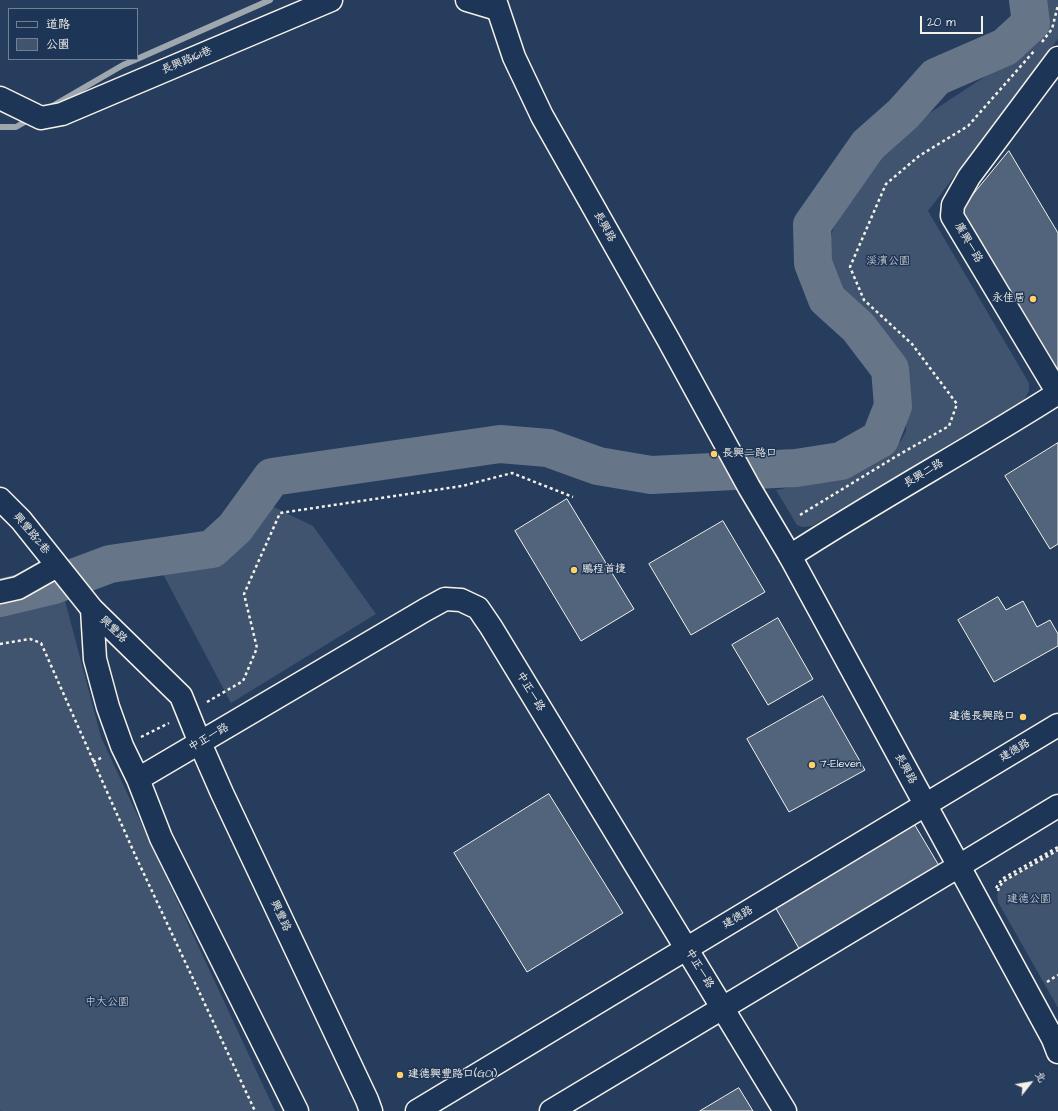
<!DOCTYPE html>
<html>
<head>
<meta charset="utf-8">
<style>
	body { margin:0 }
	#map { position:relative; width:1058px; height:1111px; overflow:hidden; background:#263d5d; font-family:"Architects Daughter","LXGW WenKai TC",sans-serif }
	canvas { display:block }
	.legend { position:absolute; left:8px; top:8px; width:130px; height:52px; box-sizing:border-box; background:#1d3557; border:1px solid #738091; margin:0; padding:5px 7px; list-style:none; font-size:12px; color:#f4f1e8 }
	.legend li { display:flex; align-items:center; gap:8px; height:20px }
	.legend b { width:20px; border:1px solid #738091 }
	.north { position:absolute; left:1010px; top:1063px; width:40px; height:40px; -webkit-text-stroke:3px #1d3557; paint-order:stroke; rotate:59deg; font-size:11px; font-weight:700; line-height:16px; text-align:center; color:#f4f1e8 }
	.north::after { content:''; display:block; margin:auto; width:14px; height:18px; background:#f4f1e8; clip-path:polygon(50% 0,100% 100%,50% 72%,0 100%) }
	.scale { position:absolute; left:920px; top:16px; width:63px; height:18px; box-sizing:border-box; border:2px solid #f4f1e8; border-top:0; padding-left:5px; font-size:12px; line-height:14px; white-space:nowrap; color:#f4f1e8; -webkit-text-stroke:3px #1d3557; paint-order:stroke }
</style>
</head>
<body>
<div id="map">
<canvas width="1058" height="1111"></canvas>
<ul class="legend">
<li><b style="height:5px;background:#1d3557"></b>道路</li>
<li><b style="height:11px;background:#40546f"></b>公園</li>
</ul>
<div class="north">北</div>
<div class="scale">20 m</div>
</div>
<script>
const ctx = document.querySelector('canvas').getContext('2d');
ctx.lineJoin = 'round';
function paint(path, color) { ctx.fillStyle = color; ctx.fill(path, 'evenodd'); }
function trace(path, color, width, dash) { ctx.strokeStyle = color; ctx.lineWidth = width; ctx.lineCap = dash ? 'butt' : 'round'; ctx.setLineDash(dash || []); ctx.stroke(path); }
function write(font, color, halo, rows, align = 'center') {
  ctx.font = font + ' "Architects Daughter","LXGW WenKai TC",sans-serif'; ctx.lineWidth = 3; ctx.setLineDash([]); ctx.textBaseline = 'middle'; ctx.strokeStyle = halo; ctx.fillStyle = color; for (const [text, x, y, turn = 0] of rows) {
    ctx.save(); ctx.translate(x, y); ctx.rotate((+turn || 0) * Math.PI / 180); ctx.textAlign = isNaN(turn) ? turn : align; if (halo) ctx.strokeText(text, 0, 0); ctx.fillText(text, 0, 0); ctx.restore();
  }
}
paint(new Path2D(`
	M 1038,0 L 1058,0 L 1058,39 L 928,211 L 1029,383 L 1029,391 L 1024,400 L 812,526 L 802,527 L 797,525 L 776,490 L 836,478 L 851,472 L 871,462 L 901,441 L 906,431 L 904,388 L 897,357 L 887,343 L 874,328 L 862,318 L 844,307 L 830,284 L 824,266 L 833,229 L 864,177 L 881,154 L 904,130 L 1022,52 L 1037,38 L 1039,32 L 1042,12 Z
	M 270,505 L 313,526 L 376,614 L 231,703 L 163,574 L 214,565 L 230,550 Z
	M 64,597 L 101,737 L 275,1111 L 1,1111 L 0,1110 L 0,610 Z
	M 1058,850 L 1058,1008 L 998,902 C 997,893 997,888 1004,881 Z`), '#40546f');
trace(new Path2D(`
	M 137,59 L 270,0
	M 49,108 L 123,65 L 137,59
	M 0,127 L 16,127 L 30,119`), '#9fa7ae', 6);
trace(new Path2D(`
	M 0,598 L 54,585 L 110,564 L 212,549 L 235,528 L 272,477 L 500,444 L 548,448 L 598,466 L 651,475 L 796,468 L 841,461 L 880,439 L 893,406 L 890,369 L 858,327 L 827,299 L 813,263 L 812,225 L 868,145 L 903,114 L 936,77 L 1005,47 L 1031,23 L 1028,0`), '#677588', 38);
const building = new Path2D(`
	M 1009,151 L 1058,233 L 1058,370 L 1049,366 L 961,213 L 966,203 Z
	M 1058,443 L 1058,544 L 1050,549 L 1005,476 Z
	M 567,499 L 634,609 L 581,641 L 515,531 Z
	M 723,521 L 765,592 L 691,635 L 649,564 Z
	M 998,597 L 1006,610 L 1023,601 L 1037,627 L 1050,620 L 1058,634 L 1058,646 L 994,682 L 958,620 Z
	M 778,618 L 813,679 L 768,705 L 732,645 Z
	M 823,696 L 865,770 L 789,812 L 747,739 Z
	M 549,794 L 623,913 L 527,972 L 454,853 Z
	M 913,822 L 941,869 L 801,952 L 774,905 Z
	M 739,1088 L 753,1111 L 700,1111 Z`);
paint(building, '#52647b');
trace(building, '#f4f1e8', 1);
const minor = new Path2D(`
	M 467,0 L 497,9
	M 1058,58 L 969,177 L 953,205 L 952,216 L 1058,393
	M 0,98 L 41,118 L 62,114 L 331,0
	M 0,499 L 21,520 L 92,609 L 181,696 L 200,743 L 222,793 L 367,1100 L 371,1111
	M 790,556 C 878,499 970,449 1058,393
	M 0,592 L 18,588 L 57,566
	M 92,609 L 95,659 L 108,707 L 122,746 L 138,779 L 161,838 L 297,1111
	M 138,779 L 425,610 L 445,599 L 461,600 L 478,608 L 491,627 L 785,1111
	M 925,805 L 1058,725
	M 959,866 L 1058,806`);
const major = new Path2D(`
	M 495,0 L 514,57 L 542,116 L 668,339 L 749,487 L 790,556 L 1053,1039 L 1058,1052
	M 417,1111 L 925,805
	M 551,1111 L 959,866`);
trace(minor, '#f4f1e8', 25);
trace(major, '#f4f1e8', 25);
trace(new Path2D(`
	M 1042,42 L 1052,29 L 1058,5
	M 800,515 L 895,457 L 949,426 L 957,404 L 912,344 L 864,300 L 850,267 L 886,184 L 919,156 L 968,126 L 1035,50
	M 0,644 L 30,639 L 41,643 L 136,857 L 255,1111
	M 207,702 L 243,681 L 257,648 L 244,594 L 280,513 L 462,486 L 512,473 L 573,497
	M 141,737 L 169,723
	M 93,762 L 103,757
	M 996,888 L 1002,879 L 1058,847
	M 998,891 L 999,887 L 1004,881 L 1058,850
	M 1047,982 L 1058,975`), '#f4f1e8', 2.5, [3, 3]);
trace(minor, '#1d3557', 22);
trace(major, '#1d3557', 22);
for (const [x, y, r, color] of [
	[1033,299,4,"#ffd166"],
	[714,454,4,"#ffd166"],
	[574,570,4,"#ffd166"],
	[1023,717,4,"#ffd166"],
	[812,765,4,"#ffd166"],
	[400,1075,4,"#ffd166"]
]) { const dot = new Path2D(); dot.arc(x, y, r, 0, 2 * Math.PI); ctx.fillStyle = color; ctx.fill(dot); trace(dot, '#1d3557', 1.5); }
write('11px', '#f4f1e8', '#1d3557', [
	["長興路161巷",187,61,-23],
	["長興路",604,227,61],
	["廣興一路",968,243,60],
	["長興二路",924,474,-31],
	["興豐路2巷",31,534,50],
	["興豐路",113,630,44],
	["中正一路",530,692,59],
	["中正一路",209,738,-30],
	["建德路",1015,751,-31],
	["長興路",905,769,61],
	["興豐路",280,916,65],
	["建德路",738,918,-31],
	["中正一路",699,969,59]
]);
write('11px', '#bec2c4', '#1d3557', [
	["溪濱公園",888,262],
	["建德公園",1029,900],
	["中大公園",107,1003]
]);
write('11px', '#f4f1e8', '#1d3557', [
	["永佳居",1025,299,"right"],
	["長興二路口",722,454],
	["鵬程首捷",582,570],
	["建德長興路口",1015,717,"right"],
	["7-Eleven",820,765],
	["建德興豐路口(G01)",408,1075]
], 'left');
</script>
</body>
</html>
